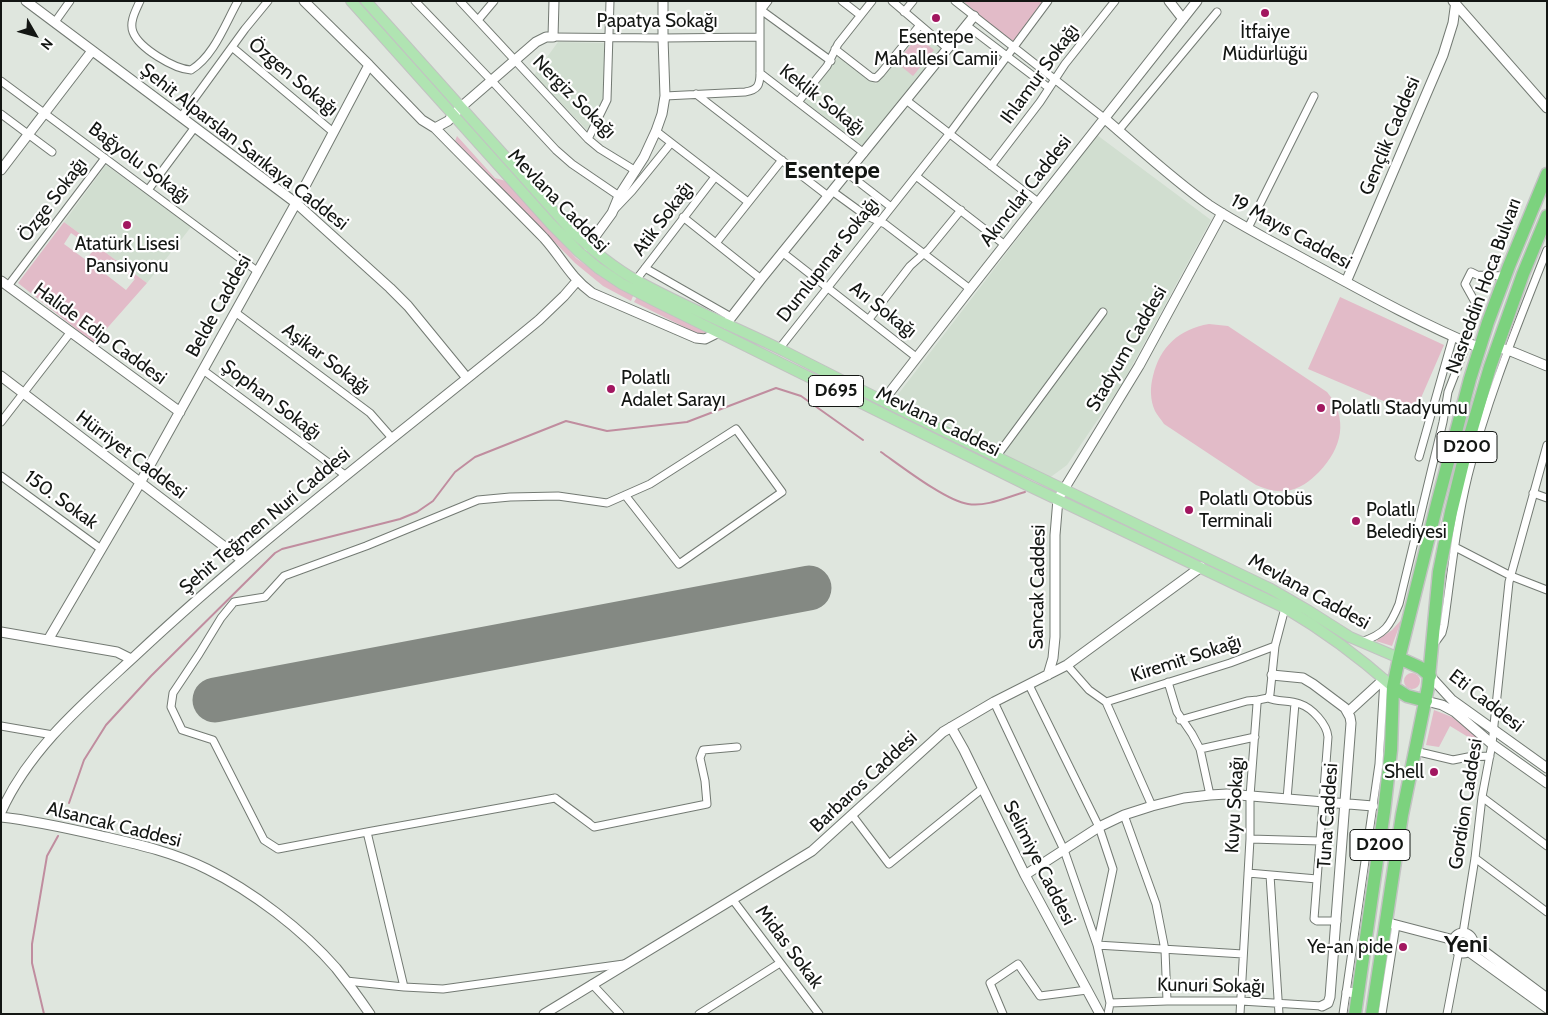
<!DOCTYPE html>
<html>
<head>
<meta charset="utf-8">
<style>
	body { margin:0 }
	#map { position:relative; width:1548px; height:1015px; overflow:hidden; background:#dfe6de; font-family:Cabin,sans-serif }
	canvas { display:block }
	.frame { position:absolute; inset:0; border:2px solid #131613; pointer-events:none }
	.north { position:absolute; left:10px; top:10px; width:50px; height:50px; -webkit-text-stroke:4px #fff; paint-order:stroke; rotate:128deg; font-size:14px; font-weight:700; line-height:20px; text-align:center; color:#131613 }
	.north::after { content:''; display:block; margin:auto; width:18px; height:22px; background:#131613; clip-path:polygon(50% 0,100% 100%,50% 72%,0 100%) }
</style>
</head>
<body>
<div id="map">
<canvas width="1548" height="1015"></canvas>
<div class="frame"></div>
<div class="north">N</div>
</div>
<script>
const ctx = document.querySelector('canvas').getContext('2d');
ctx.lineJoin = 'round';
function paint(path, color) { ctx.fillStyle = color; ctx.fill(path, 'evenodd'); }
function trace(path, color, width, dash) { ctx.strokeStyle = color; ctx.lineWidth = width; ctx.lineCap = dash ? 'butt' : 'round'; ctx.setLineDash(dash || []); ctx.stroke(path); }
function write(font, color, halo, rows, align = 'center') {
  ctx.font = font + ' Cabin,sans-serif'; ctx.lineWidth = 4.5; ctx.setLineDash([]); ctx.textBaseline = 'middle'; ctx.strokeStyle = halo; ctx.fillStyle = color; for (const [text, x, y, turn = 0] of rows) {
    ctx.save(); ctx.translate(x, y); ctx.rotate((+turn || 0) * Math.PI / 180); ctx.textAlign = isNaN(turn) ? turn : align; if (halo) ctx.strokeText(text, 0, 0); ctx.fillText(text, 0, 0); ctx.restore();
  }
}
paint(new Path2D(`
	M 919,30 L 942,49 L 863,146 L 805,102 L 804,97 L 839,56 L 876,84 Z
	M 558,42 L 606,43 L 604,100 L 587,130 L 534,75 Z
	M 1097,135 L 1211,220 L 1122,384 L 1067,465 L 1048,479 L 896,397 Z
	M 106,165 L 191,227 L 147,283 L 64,222 Z`), '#d1ded0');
paint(new Path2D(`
	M 963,1 L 1044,1 L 1012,43 Z
	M 918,37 L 934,50 L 913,76 L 896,62 Z
	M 457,136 L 495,178 L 506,181 L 576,258 L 603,278 L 633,296 L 631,301 L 603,286 L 575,263 L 457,143 L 455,141 Z
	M 64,222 L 147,283 L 94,343 L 18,283 ZM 71,233 L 94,249 L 86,260 L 64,244 ZM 112,262 L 135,279 L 126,290 L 104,273 Z
	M 637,297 L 707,333 L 701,334 L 692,331 L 634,302 Z
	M 1340,297 L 1444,345 L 1414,414 L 1308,369 Z
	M 1209,324 L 1228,326 L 1327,392 C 1349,419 1342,448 1319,472 C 1310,481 1300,489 1286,491 C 1275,492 1266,489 1256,485 L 1164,424 C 1161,419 1157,415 1155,411 C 1150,400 1150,387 1153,376 C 1160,347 1179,329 1209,324 Z
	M 1402,619 L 1392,646 L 1376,641 L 1392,630 Z
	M1404 681a8 8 0 1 1 16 0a8 8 0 1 1-16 0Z
	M 1434,710 L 1452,717 L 1481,740 L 1481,742 L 1478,743 L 1450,726 L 1439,747 L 1426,745 Z`), '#e2bbc8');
trace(new Path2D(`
	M 881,452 C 901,466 946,501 968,504 C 987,507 1007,497 1025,492
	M 69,803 L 84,760 L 106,725 L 151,676 L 275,553 L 282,549 L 400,519 L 417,512 L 433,501 L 455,472 L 475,457 L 566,421 L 607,431 L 687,422 L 776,388 L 801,396 L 863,440
	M 44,1014 L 32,963 L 32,944 L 47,856 L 58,836`), '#c08d9f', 2);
trace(new Path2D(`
	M 215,700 L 809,588`), '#848983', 45);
const street = new Path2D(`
	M 140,1 C 136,10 129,22 133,32 C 139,48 174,69 191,70 C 214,56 225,24 238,1
	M 415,1 L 491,80 L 556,150 L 572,164 L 619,196
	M 460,1 L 588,139 L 600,149 L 636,171
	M 768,1 L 761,10 L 831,61
	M 842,1 L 860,15
	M 892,1 L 947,48
	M 955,1 L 1104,118
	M 904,12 L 913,1
	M 478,20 L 494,1
	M 55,22 L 70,1
	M 966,25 L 1049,88
	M 553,37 L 663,38 L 760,37
	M 232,47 L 333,132
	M 835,49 L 871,77 L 876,78 L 881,73 L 920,25
	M 760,73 L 864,153
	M 1,81 L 257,271
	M 696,94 L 828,196
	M 665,96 L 745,92 C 758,90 760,85 760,73 L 760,1
	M 906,100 L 1038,202
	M 798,102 L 827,66 L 838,44 L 872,1
	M 1,114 L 52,152
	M 181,117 L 245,29 L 268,1
	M 656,131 L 748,202
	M 1118,131 L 1217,12
	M 588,139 L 607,100 L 610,1
	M 991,166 L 1040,102 L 1065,64 L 1115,1
	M 847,173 L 891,207
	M 916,176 L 1005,245
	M 148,190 L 195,127
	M 832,191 L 865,215 L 885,224 L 970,289
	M 613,211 L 632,191 L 671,143
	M 683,217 L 761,279
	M 1248,228 L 1314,96
	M 716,243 L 782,160
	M 782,252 L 916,357
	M 645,268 L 731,317
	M 636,280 L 715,177
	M 8,286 L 105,158
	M 1475,302 L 1465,284 L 1471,272 L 1477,275 L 1505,276
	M 235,312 L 370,413 L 392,438
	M 869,319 L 910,266 L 929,249 L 961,210
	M 779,349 L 950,133 L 1048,1
	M 203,370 L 345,475
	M 1,422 L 70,333
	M 996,457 L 1103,312
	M 1419,457 L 1453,337
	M 1,476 L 101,549
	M 1533,493 L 1547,498
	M 1455,547 L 1511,576 L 1547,590
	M 1361,642 C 1385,634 1390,626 1399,604 L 1443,422 L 1448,392 L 1467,343
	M 1434,644 L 1442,633 L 1444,625 C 1451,575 1456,525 1468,476 C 1487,398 1518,324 1547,250
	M 1067,665 L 1089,690 L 1106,702 L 1152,806
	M 1168,682 L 1177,712 L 1192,734 L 1200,749 L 1210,795
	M 1029,685 L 1099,827 L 1113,869 L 1097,945 L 1110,1003
	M 1268,698 C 1278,702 1289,700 1300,704 C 1312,708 1327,724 1328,737 L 1314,919 L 1317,921 L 1337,921
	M 994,702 L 1064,850 L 1097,945 L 1243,954
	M 1106,702 L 1230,663 L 1275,646
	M 1180,720 L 1247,701 L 1258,700
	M 1,726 L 53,735
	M 1200,749 L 1255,737
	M 1415,751 L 1453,760 L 1468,757 L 1490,756
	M 1482,797 L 1547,846
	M 555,798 L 367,832 L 278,849 L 264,840 L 213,740 L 182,730 L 171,707 L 173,693 L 199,654 L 221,618 L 234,602 L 265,597 L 284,576 L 366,546 L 478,500 L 510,497 L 558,496 L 607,503 L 650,484 L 736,429 L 782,492 L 679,564 L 625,495
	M 1287,799 L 1295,703
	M 852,815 L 889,864 L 983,788
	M 1124,815 L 1156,904 L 1165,950 L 1167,1001
	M 589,823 L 555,798 L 594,827 L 707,804 L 705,781 L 700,758 L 703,750 L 737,747
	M 367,832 L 404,987
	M 1250,839 L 1320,841
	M 1475,858 L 1547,912
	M 1248,873 L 1317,879
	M 1270,875 L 1279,1014
	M 733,900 L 819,1014
	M 1463,933 L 1475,858 L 1482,797 L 1492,744 L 1509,582 L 1547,445
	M 346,981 L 404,987 L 443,989 L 624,964
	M 592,984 L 620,1014
	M 699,1014 L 780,963
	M 1003,1014 L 990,983 L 1018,964 L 1040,996 L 1087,990
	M 1108,1014 L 1110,1003 L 1167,1001 L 1241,1001 L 1322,1006
	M 1240,1014 L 1250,839 L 1250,796 L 1257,704 L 1258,700 L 1268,698 L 1270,694 L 1275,646 L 1285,608
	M 1343,1014 L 1379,764 L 1384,679
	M 1382,1014 L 1396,925
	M 1447,1014 L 1459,951`);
const secondary = new Path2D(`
	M 26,1 L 296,203 L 390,288 L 408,306 L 467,378
	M 1169,1 L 1183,19
	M 1453,1 L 1547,108
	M 369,65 L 422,120 L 435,128 L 448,121 L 461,107 L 536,42 L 546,37 L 553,37 L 554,1
	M 1104,118 C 1138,147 1172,179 1209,205 C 1241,226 1277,244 1311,263 C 1366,293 1422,324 1480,348
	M 435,128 C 471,165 508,201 544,238 C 562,258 570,277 592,293 L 696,338 L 705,339 L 717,333
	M 1,170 L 92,51
	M 588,246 L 612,213 L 619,196 L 644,157 L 656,131 L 662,114 L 665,96 L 663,38 L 663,1
	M 1,281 L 180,412
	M 1346,282 L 1443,55 L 1453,23 L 1456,1
	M 726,324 L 761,279 L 974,16
	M 1497,347 L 1513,352 L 1547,366
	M 1,376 L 242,560
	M 883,401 L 970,289 L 1197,1
	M 1,632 L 117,652 L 131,659
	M 48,640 L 140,483 L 296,203 L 369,65 L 304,1
	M 1048,675 L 1053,658 L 1055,637 L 1055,535 L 1058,499 L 1139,366 L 1222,213
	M 1272,675 L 1303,678 L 1313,684 L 1345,708 L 1350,717 L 1351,723 L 1330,997 L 1328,1003 L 1322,1006
	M 1430,676 L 1452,700 L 1547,768
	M 1426,701 L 1442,705 L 1455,712 L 1492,744 L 1547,783
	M 1348,712 L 1384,679
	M 951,727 L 964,750 L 1025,875 L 1100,1014
	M 1,812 C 30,748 84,703 135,656 C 263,536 403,432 539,320 L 564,296 L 577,281
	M 1,817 C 37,821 71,829 106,837 C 141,845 175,853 207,869 C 252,891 303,930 336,968 C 348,983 359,998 370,1014
	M 1025,875 L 1099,827 L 1124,815 L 1152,806 L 1184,798 L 1210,795 L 1227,794 L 1373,806
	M 1385,922 L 1454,940
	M1453 943a10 10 0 1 1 20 0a10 10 0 1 1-20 0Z
	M 1473,943 L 1547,998
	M 1468,951 L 1547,1008
	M 1347,992 L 1358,993
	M 544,1014 L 812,851 L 943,732 L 994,702 L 1067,665 L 1201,567`);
const primary = new Path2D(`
	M 351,1 L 551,224 L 579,252 L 598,268 L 622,284 L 655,301 L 1029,486 L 1285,608 C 1326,632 1358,656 1393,687
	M 366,1 L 570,229 C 590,248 611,266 636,280 C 684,307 736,327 786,352 C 946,434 1109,511 1271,589 L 1309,611 L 1350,637 L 1399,658`);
const highway = new Path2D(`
	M 1399,658 L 1421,668 L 1430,676
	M 1393,687 L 1407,696 L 1426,701
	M 1355,1014 L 1384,812 L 1391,750 L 1393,687 L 1399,658 L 1437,504 L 1470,379 L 1488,322 L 1509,266 L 1547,174
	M 1372,1014 L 1402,815 L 1428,687 L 1439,572 L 1451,512 L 1468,442 L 1490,367 L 1523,274 L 1547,216`);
trace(street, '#737a73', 9);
trace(secondary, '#737a73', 11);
trace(primary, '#c2c2c2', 12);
trace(highway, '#c2c2c2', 15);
trace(street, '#fff', 7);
trace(secondary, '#fff', 9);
trace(primary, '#b0e4b2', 10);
trace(highway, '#7cd27e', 12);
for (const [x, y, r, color] of [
	[1265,13,5,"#a21760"],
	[936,18,5,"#a21760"],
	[127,225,5,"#a21760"],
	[611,389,5,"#a21760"],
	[1321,408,5,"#a21760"],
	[1189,510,5,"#a21760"],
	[1356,521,5,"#a21760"],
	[1434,772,5,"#a21760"],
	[1403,947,5,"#a21760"]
]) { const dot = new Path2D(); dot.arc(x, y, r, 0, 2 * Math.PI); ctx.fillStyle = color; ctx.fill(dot); trace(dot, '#fff', 2); }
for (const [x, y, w] of [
	[836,391,55],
	[1467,447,60],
	[1380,845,60]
]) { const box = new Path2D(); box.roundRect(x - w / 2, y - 15.5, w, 31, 4); ctx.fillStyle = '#fff'; ctx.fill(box); trace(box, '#131613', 1); }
write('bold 18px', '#131613', null, [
	["D695",836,391],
	["D200",1467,447],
	["D200",1380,845]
]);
write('19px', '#131613', '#fff', [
	["Papatya Sokağı",657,21],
	["Ihlamur Sokağı",1040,74,-54],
	["Özgen Sokağı",293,77,40],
	["Nergiz Sokağı",574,97,45],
	["Keklik Sokağı",822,100,38],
	["Gençlik Caddesi",1390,136,-67],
	["Şehit Alparslan Sarıkaya Caddesi",244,147,38],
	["Bağyolu Sokağı",139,163,37],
	["Akıncılar Caddesi",1026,191,-52],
	["Özge Sokağı",53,200,-53],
	["Mevlana Caddesi",558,201,46],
	["Atik Sokağı",663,219,-53],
	["19 Mayıs Caddesi",1291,232,29],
	["Dumlupınar Sokağı",828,260,-52],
	["Nasreddin Hoca Bulvarı",1484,286,-70],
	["Belde Caddesi",219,306,-61],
	["Arı Sokağı",883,310,38],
	["Halide Edip Caddesi",100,334,36],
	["Stadyum Caddesi",1127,349,-60],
	["Aşikar Sokağı",326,359,37],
	["Şophan Sokağı",271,400,37],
	["Mevlana Caddesi",938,422,26],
	["Hürriyet Caddesi",131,455,37],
	["150. Sokak",61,500,36],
	["Şehit Teğmen Nuri Caddesi",265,521,-40],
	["Sancak Caddesi",1038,587,-89],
	["Mevlana Caddesi",1309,592,29],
	["Kiremit Sokağı",1186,659,-18],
	["Eti Caddesi",1486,701,38],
	["Barbaros Caddesi",864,782,-43],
	["Gordion Caddesi",1466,804,-81],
	["Kuyu Sokağı",1235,805,-87],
	["Tuna Caddesi",1328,816,-86],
	["Alsancak Caddesi",114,825,14],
	["Selimiye Caddesi",1039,863,63],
	["Midas Sokak",789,947,53],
	["Kunuri Sokağı",1211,986,1]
]);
write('19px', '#131613', '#fff', [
	["İtfaiye",1265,32,"center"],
	["Müdürlüğü",1265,54,"center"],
	["Esentepe",936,37,"center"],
	["Mahallesi Camii",936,59,"center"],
	["Atatürk Lisesi",127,244,"center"],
	["Pansiyonu",127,266,"center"],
	["Polatlı",621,378],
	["Adalet Sarayı",621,400],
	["Polatlı Stadyumu",1331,408],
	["Polatlı Otobüs",1199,499],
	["Terminali",1199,521],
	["Polatlı",1366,510],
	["Belediyesi",1366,532],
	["Shell",1424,772,"right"],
	["Ye-an pide",1393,947,"right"]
], 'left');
write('bold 24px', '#131613', '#fff', [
	["Esentepe",832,171],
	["Yeni",1466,945]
]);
</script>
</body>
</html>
